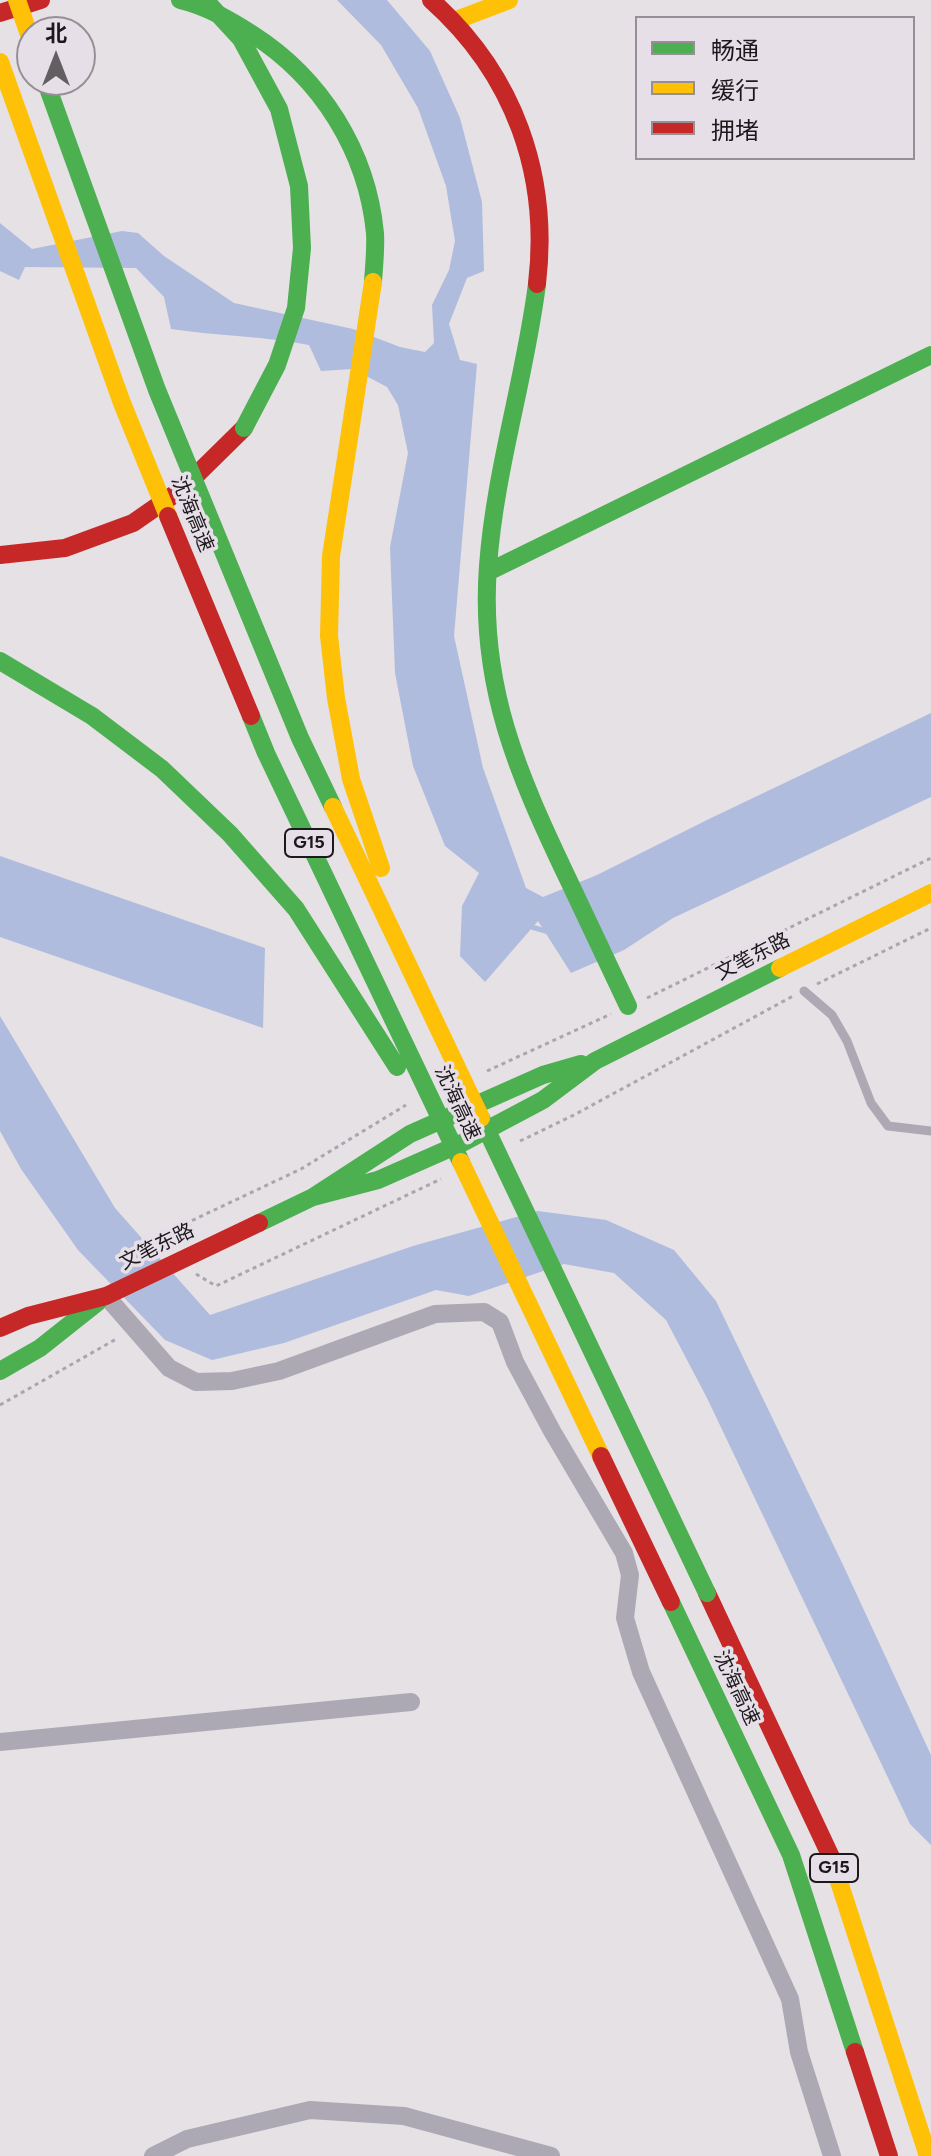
<!DOCTYPE html>
<html>
<head>
<meta charset="utf-8">
<style>
	body { margin:0 }
	#map { position:relative; width:931px; height:2156px; overflow:hidden; background:#e5e1e5; font-family:Figtree,"Noto Sans SC",sans-serif }
	canvas { display:block }
	.legend { position:absolute; left:635px; top:16px; width:280px; height:144px; box-sizing:border-box; background:#e7dfe7; border:2px solid #969096; margin:0; padding:10px 14px; list-style:none; font-size:24px; color:#1c191c }
	.legend li { display:flex; align-items:center; gap:16px; height:40px }
	.legend b { width:40px; border:2px solid #969096 }
	.north { position:absolute; left:16px; top:16px; width:80px; height:80px; box-sizing:border-box; background:#e7dfe7; border:2px solid #969096; border-radius:50%; rotate:0deg; font-size:22px; font-weight:700; line-height:32px; text-align:center; color:#1c191c }
	.north::after { content:''; display:block; margin:auto; width:28px; height:36px; background:#625f62; clip-path:polygon(50% 0,100% 100%,50% 72%,0 100%) }
</style>
</head>
<body>
<div id="map">
<canvas width="931" height="2156"></canvas>
<ul class="legend">
<li><b style="height:10px;background:#4caf50"></b>畅通</li>
<li><b style="height:10px;background:#ffc107"></b>缓行</li>
<li><b style="height:10px;background:#c62828"></b>拥堵</li>
</ul>
<div class="north">北</div>
</div>
<script>
const ctx = document.querySelector('canvas').getContext('2d');
ctx.lineJoin = 'round';
function paint(path, color) { ctx.fillStyle = color; ctx.fill(path, 'evenodd'); }
function trace(path, color, width, dash) { ctx.strokeStyle = color; ctx.lineWidth = width; ctx.lineCap = dash ? 'butt' : 'round'; ctx.setLineDash(dash || []); ctx.stroke(path); }
function write(font, color, halo, rows, align = 'center') {
  ctx.font = font + ' Figtree,"Noto Sans SC",sans-serif'; ctx.lineWidth = 7; ctx.setLineDash([]); ctx.textBaseline = 'middle'; ctx.strokeStyle = halo; ctx.fillStyle = color; for (const [text, x, y, turn = 0] of rows) {
    ctx.save(); ctx.translate(x, y); ctx.rotate((+turn || 0) * Math.PI / 180); ctx.textAlign = isNaN(turn) ? turn : align; if (halo) ctx.strokeText(text, 0, 0); ctx.fillText(text, 0, 0); ctx.restore();
  }
}
paint(new Path2D(`
	M 337,0 L 387,0 L 430,51 L 460,118 L 482,202 L 484,271 L 467,278 L 449,324 L 460,360 L 477,364 L 454,636 L 483,768 L 526,888 L 543,897 L 597,875 L 709,819 L 931,713 L 931,797 L 673,918 L 624,950 L 571,973 L 538,921 L 485,982 L 460,956 L 462,906 L 479,873 L 445,846 L 413,766 L 395,673 L 390,547 L 408,453 L 398,405 L 387,387 L 353,369 L 321,371 L 309,345 C 263,336 217,336 171,329 L 164,297 L 136,268 L 25,267 L 19,280 L 0,271 L 0,223 L 32,249 L 122,231 L 138,233 L 164,256 L 234,303 L 353,329 L 400,347 L 425,352 L 434,343 L 432,305 L 449,270 L 455,241 L 446,186 L 418,108 L 381,45 Z
	M 0,856 L 265,948 L 263,1028 L 0,937 Z
	M 0,1016 L 115,1208 L 210,1315 L 413,1246 L 538,1211 L 606,1220 L 674,1250 L 716,1301 L 844,1567 L 931,1755 L 931,1845 L 910,1824 L 707,1398 L 666,1320 L 614,1273 L 564,1264 L 469,1296 L 436,1290 L 284,1343 L 212,1360 L 165,1340 L 78,1250 L 21,1169 L 0,1131 Z`), '#b0bcdd');
trace(new Path2D(`
	M 528,926 L 549,932`), '#b0bcdd', 5);
trace(new Path2D(`
	M 817,984 L 931,928
	M 647,998 L 931,858
	M 487,1071 L 611,1014
	M 520,1141 L 574,1115 L 793,996
	M 186,1235 L 191,1221 L 301,1169 L 406,1105
	M 196,1274 L 216,1286 L 441,1179
	M 0,1405 L 118,1338`), '#a9a6ae', 3, [4, 4]);
trace(new Path2D(`
	M 804,991 L 832,1015 L 847,1041 L 871,1103 L 888,1126 L 931,1131`), '#aca9b5', 9);
trace(new Path2D(`
	M 106,1296 L 169,1368 L 196,1382 L 232,1381 L 279,1371 L 435,1314 L 484,1312 L 500,1322 L 515,1362 L 552,1431 L 624,1553 L 630,1575 L 625,1618 L 641,1672 L 790,1999 L 799,2052 L 832,2156
	M 0,1742 L 411,1702
	M 153,2156 L 187,2139 L 310,2110 L 404,2116 L 551,2156`), '#aca9b5', 18);
trace(new Path2D(`
	M 180,0 C 206,6 230,20 252,34 C 321,78 367,151 375,233 C 376,249 374,266 373,282
	M 537,284 C 525,379 495,470 488,566 C 479,686 518,774 568,879 C 588,922 608,964 628,1006
	M 488,572 L 931,355
	M 313,1197 L 378,1180 L 462,1143 L 543,1100 L 595,1061 L 780,968
	M 259,1223 L 313,1197 L 410,1134 L 543,1075 L 581,1064
	M 0,1371 L 40,1348 L 98,1302
	M 671,1602 L 791,1855 L 855,2052`), '#4caf50', 18);
trace(new Path2D(`
	M 454,21 L 509,0
	M 780,968 L 931,893
	M 831,1857 L 928,2156`), '#ffc107', 18);
trace(new Path2D(`
	M 431,0 C 514,74 550,174 537,284
	M 0,13 L 41,0
	M 0,555 L 65,548 L 133,523 L 182,489 L 244,428
	M 0,1328 L 28,1316 L 106,1296 L 259,1223
	M 707,1593 L 831,1857
	M 855,2052 L 889,2156`), '#c62828', 18);
trace(new Path2D(`
	M 205,0 L 241,39 L 279,109 L 299,186 L 302,248 L 296,308 L 277,365 L 244,428
	M 45,80 L 157,390 L 300,738 L 333,807
	M 0,661 L 92,716 L 162,769 L 230,834 L 296,909 L 397,1067
	M 251,716 L 266,753 L 461,1162
	M 481,1118 L 707,1593`), '#4caf50', 18);
trace(new Path2D(`
	M 17,0 L 32,43
	M 0,62 L 122,403 L 168,516
	M 373,282 L 331,556 L 329,636 L 336,698 L 351,779 L 381,868
	M 333,807 L 481,1118
	M 461,1162 L 601,1456`), '#ffc107', 18);
trace(new Path2D(`
	M 168,516 L 251,716
	M 601,1456 L 671,1602`), '#c62828', 18);
for (const [x, y, w] of [
	[309,843,48],
	[834,1868,48]
]) { const box = new Path2D(); box.roundRect(x - w / 2, y - 14, w, 28, 6); ctx.fillStyle = '#e7dfe7'; ctx.fill(box); trace(box, '#1c191c', 2); }
write('bold 18px', '#1c191c', null, [
	["G15",309,843],
	["G15",834,1868]
]);
write('20px', '#1c191c', '#e7dfe7', [
	["沈海高速",192,514,68],
	["文笔东路",753,957,-27],
	["沈海高速",457,1103,65],
	["文笔东路",157,1247,-26],
	["沈海高速",736,1688,65]
]);
</script>
</body>
</html>
